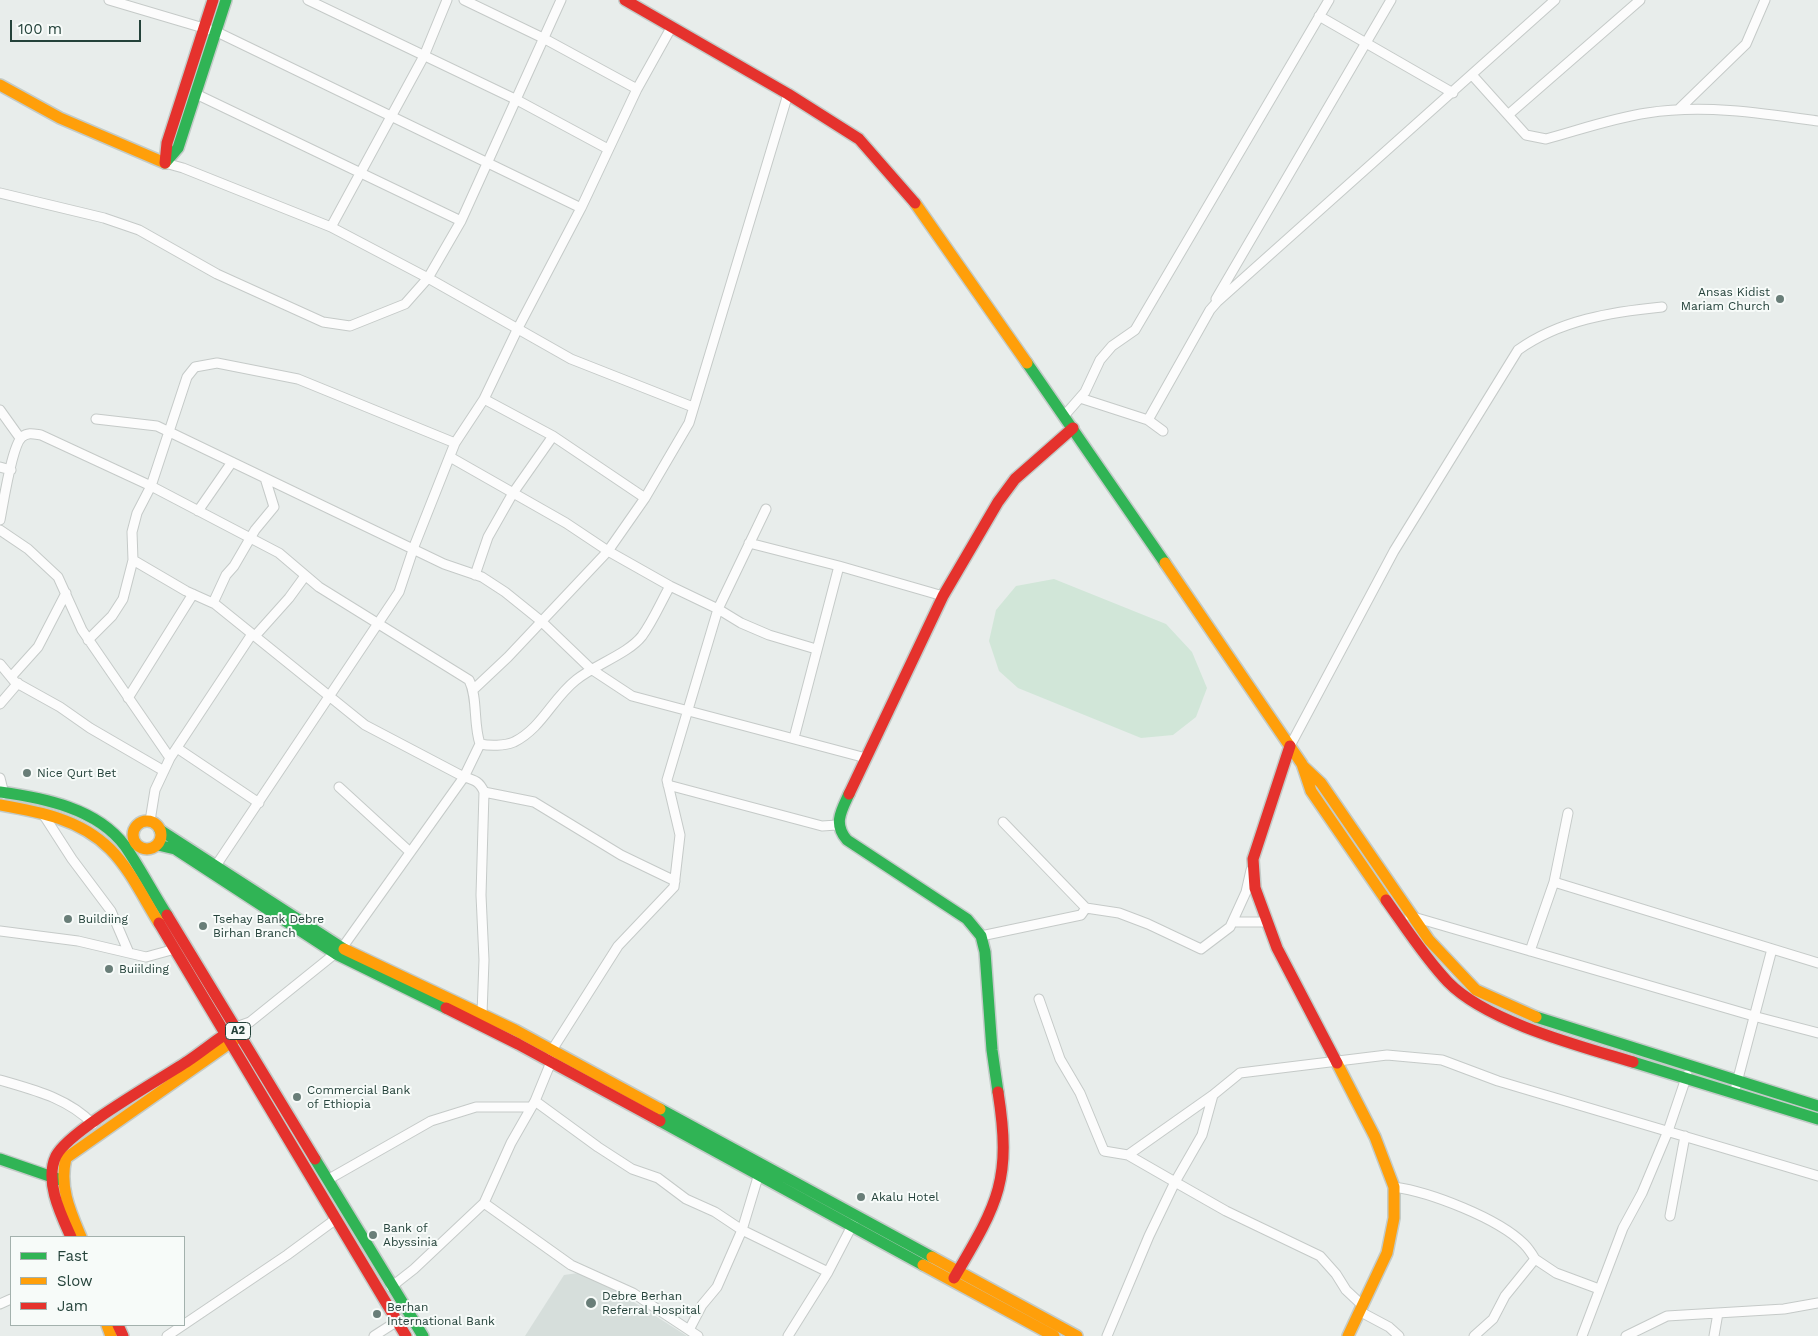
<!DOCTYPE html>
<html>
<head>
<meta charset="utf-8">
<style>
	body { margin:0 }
	#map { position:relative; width:1818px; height:1336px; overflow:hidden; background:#e8edeb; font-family:"Work Sans",sans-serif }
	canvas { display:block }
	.legend { position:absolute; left:10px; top:1236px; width:175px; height:90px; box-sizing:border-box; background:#f7fbf9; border:1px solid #a3b1ad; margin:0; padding:6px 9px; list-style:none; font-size:15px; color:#24423a }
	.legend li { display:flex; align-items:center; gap:10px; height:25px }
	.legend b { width:25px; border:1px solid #a3b1ad }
	.scale { position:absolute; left:10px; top:20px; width:131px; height:22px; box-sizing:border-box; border:2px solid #24423a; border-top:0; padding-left:6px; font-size:15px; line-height:18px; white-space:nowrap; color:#24423a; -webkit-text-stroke:4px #f7fbf9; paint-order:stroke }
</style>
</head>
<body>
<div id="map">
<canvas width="1818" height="1336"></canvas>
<ul class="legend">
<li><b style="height:6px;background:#30b455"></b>Fast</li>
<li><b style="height:6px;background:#ff9f0a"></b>Slow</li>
<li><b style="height:6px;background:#e5322d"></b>Jam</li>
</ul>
<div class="scale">100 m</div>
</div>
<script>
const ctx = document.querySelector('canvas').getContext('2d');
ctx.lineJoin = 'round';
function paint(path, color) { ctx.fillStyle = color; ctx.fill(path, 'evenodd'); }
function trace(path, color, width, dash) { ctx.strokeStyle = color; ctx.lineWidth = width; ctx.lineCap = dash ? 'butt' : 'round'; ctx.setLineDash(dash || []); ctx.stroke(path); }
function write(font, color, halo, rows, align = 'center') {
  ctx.font = font + ' "Work Sans",sans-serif'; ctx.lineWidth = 4; ctx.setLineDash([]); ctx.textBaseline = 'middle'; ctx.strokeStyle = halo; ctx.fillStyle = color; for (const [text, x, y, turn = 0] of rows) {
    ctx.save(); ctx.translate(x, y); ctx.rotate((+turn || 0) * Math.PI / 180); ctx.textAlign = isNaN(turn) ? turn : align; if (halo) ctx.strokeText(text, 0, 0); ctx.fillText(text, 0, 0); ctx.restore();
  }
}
paint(new Path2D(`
	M 578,1273 L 610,1287 L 687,1336 L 525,1336 L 564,1275 Z`), '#d6dedb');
paint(new Path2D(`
	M 1054,579 L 1166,624 L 1192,652 L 1207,688 L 1196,717 L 1173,735 L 1141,738 L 1018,688 L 999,671 L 989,641 L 996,610 L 1016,586 Z`), '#d1e6d8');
const street = new Path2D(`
	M 109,0 L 217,32 L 581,208
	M 308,0 L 517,100 L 608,149
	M 464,0 L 545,39 L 637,89
	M 561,0 L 461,221 L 428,278 L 571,359 L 693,407
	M 1319,16 L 1453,93
	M 1473,76 L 1526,135 L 1546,139 C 1579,130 1613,118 1647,113 C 1703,104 1762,113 1818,121
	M 196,94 L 461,221
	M 1679,109 L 1746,44 L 1765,0
	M 1508,115 L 1640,0
	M 0,193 L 104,218 L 139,230 L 217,274 L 323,322 L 350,326 L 405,304 L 428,278 L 331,227 L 183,168 L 165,163
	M 331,227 L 424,56 L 447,0
	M 1216,299 L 1391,0
	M 1080,398 L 1148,420 L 1163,431
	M 484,399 L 553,436 L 645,498
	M 0,410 L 20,438
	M 1064,416 L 1085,392 L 1100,360 L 1112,346 L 1135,330 L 1329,0
	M 96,419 L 157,426 L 444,564 L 482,577 L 505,592 L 541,621 L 591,669 L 632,696 L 866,758
	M 1148,420 L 1210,310 L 1217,302 L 1555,0
	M 450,457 L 566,523 L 608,551 L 645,498 L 689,423 L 788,94
	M 0,467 L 11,470
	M 198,511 L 232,462
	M 0,520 C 3,505 12,445 22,437 C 28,432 34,434 41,435 L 151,486 L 279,553 L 319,587 L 469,680 C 478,698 473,723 480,744 C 490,746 504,746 514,742 C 542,728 552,699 576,680 C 594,665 628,654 642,636 C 653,621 661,602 670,586 L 608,551 L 508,657 L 474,689
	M 0,530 L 28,549 L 58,577 L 82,630 L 170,758
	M 749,543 L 839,566 L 943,596
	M 133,560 L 186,591 L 215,604 L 365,725 L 464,777 L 480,744
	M 475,575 L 488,537 L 513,493 L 553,436
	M 670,586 L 718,609 L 741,623 L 769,635 L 816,649
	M 213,603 L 226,575 L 234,566 L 255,530 L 274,507 L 265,478
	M 255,636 L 289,598 L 305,576
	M 88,640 L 112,616 L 123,599 L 133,560 L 132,532 L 137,513 L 151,486 L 187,377 L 195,367 L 217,363 L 298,379 L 455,443
	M 0,664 L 15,682 L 60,707 L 90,728 L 164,771
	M 11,677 L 38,647 L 66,593
	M 128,698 L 193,594
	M 0,704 L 18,683
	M 794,738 L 839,566
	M 1290,746 L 1394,551 L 1518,350 C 1560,320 1611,312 1662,307
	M 177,748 L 259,803
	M 0,778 L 4,794
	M 668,785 L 822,826 L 837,825
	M 339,787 L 410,852
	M 484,792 L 534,802 L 621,855 L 675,881
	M 43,814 L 72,859 L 111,911 L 129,953
	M 150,821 L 155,790 L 170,758 L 252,634
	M 1003,822 L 1086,908 L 1119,913 L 1148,924 L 1201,949 L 1230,927 L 1246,892 L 1251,870
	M 213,870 L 399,592 L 415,544 L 455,443 L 484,399 L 518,328 L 581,208 L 637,89 L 671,28
	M 1554,882 L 1818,963
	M 1410,916 L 1757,1017 L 1818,1033
	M 1233,922 L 1266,922
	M 0,931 L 78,941 L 146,957 L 175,949
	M 981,936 L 1081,915 L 1086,908
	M 1530,951 L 1554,882 L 1568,813
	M 1039,999 L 1060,1059 L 1080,1093 L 1104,1151 L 1128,1155
	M 236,1027 L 250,1022 L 342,948 L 464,777 C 475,780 480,782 484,792 L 481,895 L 484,960 L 482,1014
	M 0,1080 C 34,1090 68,1098 93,1124
	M 1736,1086 L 1772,949
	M 1213,1095 L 1128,1155 L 1175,1182 L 1202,1135 L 1213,1095 L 1240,1073 L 1387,1055 L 1442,1060 L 1498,1081 L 1818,1176
	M 535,1101 L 598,1147 L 632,1169 L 658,1178 L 686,1199 L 715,1212 L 742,1230 L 828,1272
	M 329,1179 L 431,1121 L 476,1107 L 531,1107
	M 1394,1187 C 1430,1192 1498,1218 1524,1244 C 1528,1248 1532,1254 1535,1259
	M 484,1203 L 571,1265 L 633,1293 L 689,1330
	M 1670,1216 L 1685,1136
	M 391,1287 L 414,1269 L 484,1203 L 511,1143 L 535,1101 L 551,1062 L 552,1050 L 618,946 L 674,887 L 680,835 L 667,780 L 718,609 L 766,509
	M 0,1304 L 11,1299
	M 1359,1311 L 1389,1327 L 1399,1336
	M 167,1336 L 287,1255 L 336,1219
	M 374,1336 L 399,1320
	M 698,1336 L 689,1330 L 702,1305 L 717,1287 L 742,1230 L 758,1177
	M 788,1336 L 828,1272 L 854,1222
	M 1107,1336 L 1149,1236 L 1175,1182 L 1226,1211 L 1320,1256 L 1336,1274 L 1346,1290 L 1362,1305
	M 1474,1336 L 1493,1319 L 1505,1296 L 1535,1259 L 1556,1273 L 1599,1289
	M 1582,1336 L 1623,1228 L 1642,1193 L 1668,1131 L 1687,1075
	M 1626,1336 L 1667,1316 L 1784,1309 L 1818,1303
	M 1714,1336 L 1718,1313`);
const fast = new Path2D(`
	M 165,163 L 178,148 L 226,0
	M 1027,363 L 1165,563
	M 0,792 C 43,798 97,808 125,846 C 140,868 153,893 167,915
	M 849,794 C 841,811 833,824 847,840 L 967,919 L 981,936 L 985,952 L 992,1050 L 998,1092
	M 160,830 L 344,949
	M 158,845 L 175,849 L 336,954 L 446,1008
	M 1536,1017 L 1818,1106
	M 1633,1062 L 1818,1119
	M 660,1109 L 932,1257
	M 660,1121 L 923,1265
	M 0,1159 L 61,1180
	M 315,1159 L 423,1336`);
const slow = new Path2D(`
	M 0,85 L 60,118 L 165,163
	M 915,203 L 1027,363
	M 1165,563 L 1302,764 L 1311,791 L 1386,900
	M 1303,766 L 1321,783 L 1429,940 L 1476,990 L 1536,1017
	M 0,805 C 40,812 80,819 110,849 C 130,869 144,899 159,923
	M133 835a14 14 0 1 1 28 0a14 14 0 1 1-28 0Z
	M 344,949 L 515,1030 L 660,1109
	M 1337,1063 L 1375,1137 L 1394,1187 L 1394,1218 L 1387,1253 L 1348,1336
	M 81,1237 C 70,1211 59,1187 66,1158 L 237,1038
	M 932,1257 L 1077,1336
	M 923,1265 L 1054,1336
	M 107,1325 L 111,1336`);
const jam = new Path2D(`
	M 625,0 L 788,94 L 859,139 L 915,203
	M 165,163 L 167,143 L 213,0
	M 1290,746 L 1253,859 L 1255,888 L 1277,948 L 1337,1063
	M 849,794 L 943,596 L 998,502 L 1015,479 L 1073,428
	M 1386,900 C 1406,928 1425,958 1448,982 C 1487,1022 1580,1046 1633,1062
	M 167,915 L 315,1159
	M 159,923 L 406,1336
	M 446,1008 L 518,1044 L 660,1121
	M 71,1237 C 61,1215 44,1181 56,1156 C 68,1131 161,1079 188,1061 C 203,1051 217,1039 232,1030
	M 954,1278 C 998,1203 1012,1181 998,1092
	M 118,1325 L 123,1336`);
trace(street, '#c5cac8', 11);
trace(fast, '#c3cbc8', 14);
trace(slow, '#c3cbc8', 14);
trace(jam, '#c3cbc8', 14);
trace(street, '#fcfcfc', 9);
trace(fast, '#30b455', 11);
trace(slow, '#ff9f0a', 11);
trace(jam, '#e5322d', 11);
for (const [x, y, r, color] of [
	[1780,299,5,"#697e78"],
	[27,773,5,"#697e78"],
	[68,919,5,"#697e78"],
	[203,926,5,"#697e78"],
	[109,969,5,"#697e78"],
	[297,1097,5,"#697e78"],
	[861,1197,5,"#697e78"],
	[373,1235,5,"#697e78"],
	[591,1303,6,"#697e78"],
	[377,1314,5,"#697e78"]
]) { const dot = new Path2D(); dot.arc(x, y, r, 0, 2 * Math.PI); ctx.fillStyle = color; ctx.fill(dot); trace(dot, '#f7fbf9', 2); }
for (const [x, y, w] of [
	[238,1031,25]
]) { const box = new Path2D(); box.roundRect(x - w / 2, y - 8.5, w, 17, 4); ctx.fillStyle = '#f7fbf9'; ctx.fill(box); trace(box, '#24423a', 1); }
write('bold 11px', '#24423a', null, [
	["A2",238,1031]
]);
write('12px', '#24423a', '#f7fbf9', [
	["Ansas Kidist",1770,292,"right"],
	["Mariam Church",1770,306,"right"],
	["Nice Qurt Bet",37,773],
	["Buildiing",78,919],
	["Tsehay Bank Debre",213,919],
	["Birhan Branch",213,933],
	["Buiilding",119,969],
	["Commercial Bank",307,1090],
	["of Ethiopia",307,1104],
	["Akalu Hotel",871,1197],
	["Bank of",383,1228],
	["Abyssinia",383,1242],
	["Debre Berhan",602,1296],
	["Referral Hospital",602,1310],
	["Berhan",387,1307],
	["International Bank",387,1321]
], 'left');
</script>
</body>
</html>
